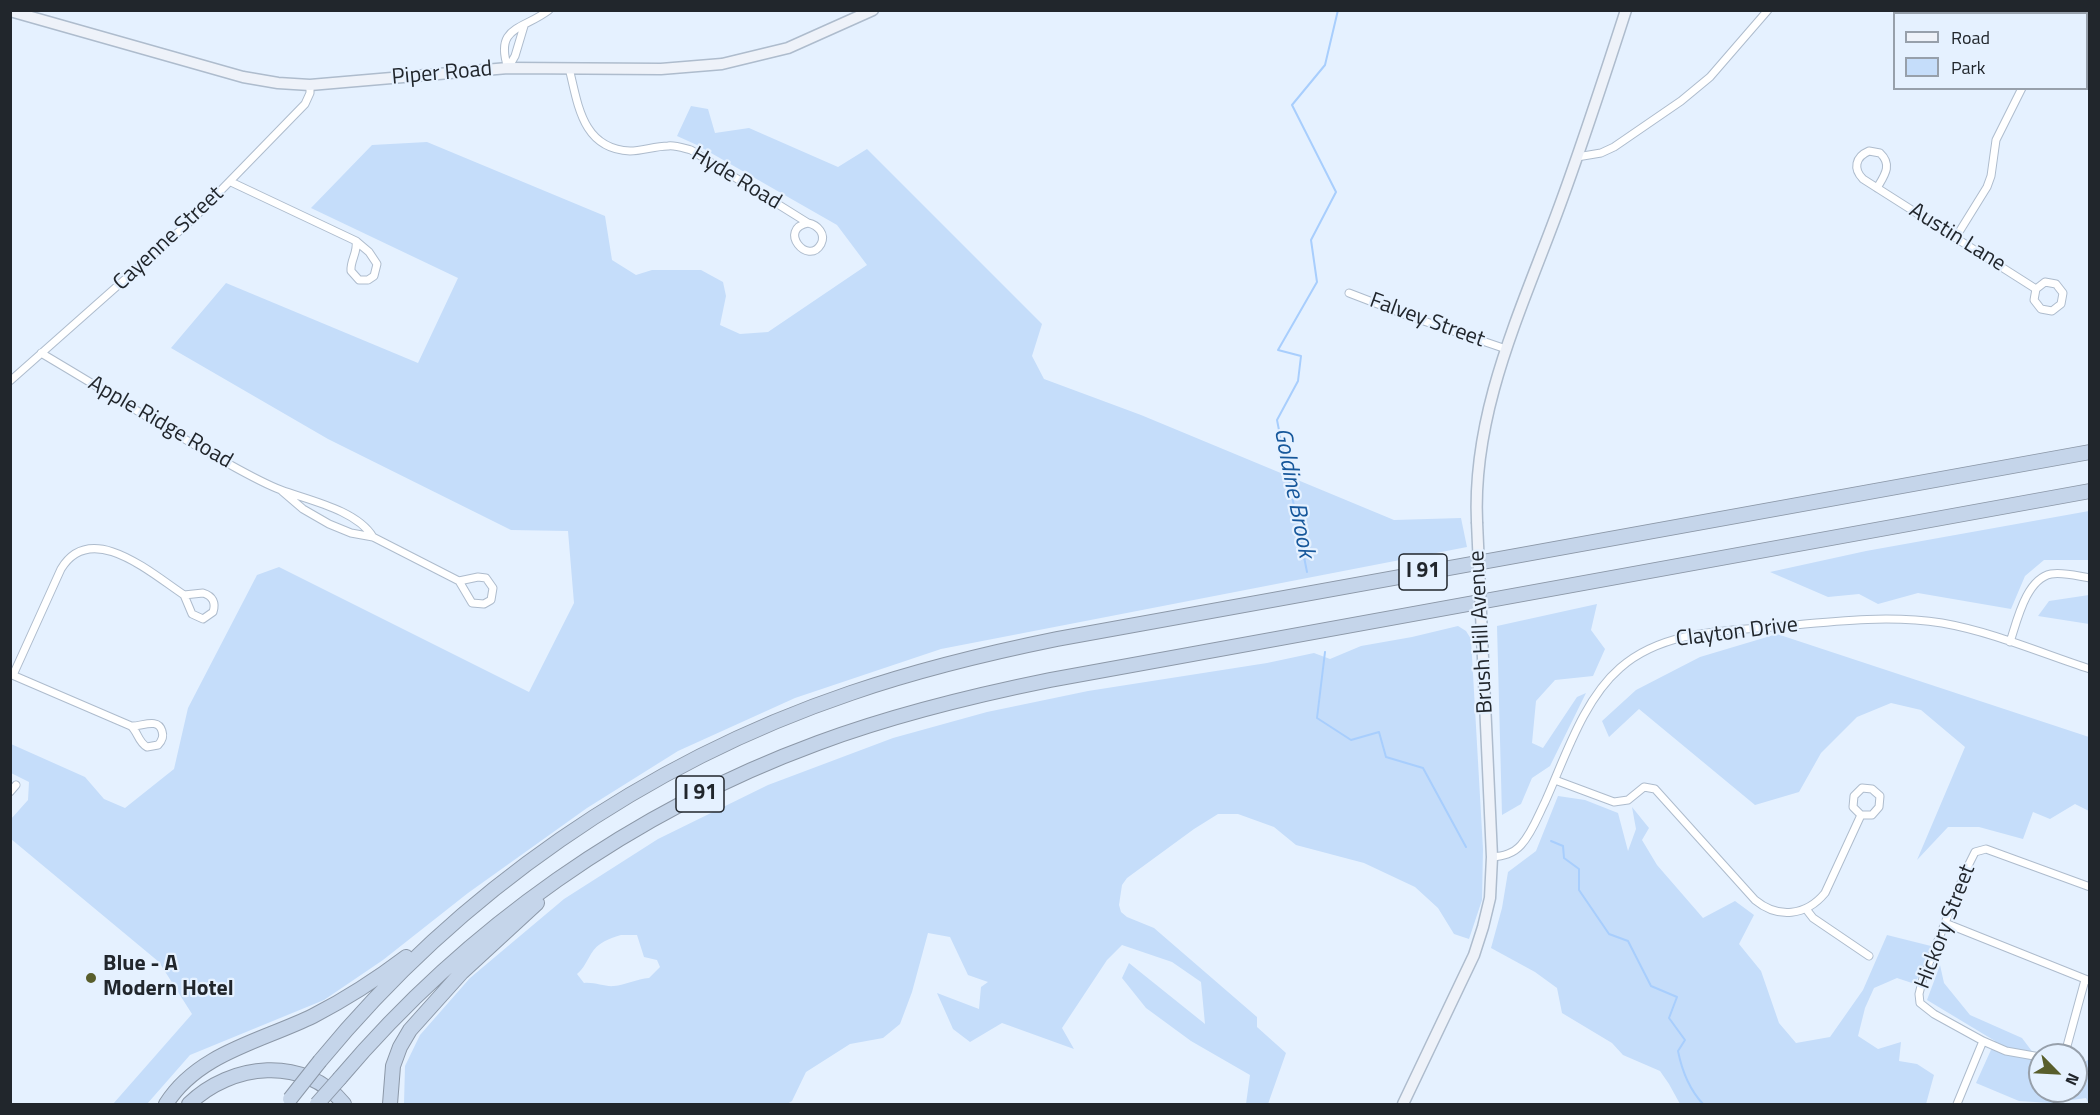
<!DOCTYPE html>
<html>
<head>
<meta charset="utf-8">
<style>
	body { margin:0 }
	#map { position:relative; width:2100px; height:1115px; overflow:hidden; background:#e5f1ff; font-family:"Titillium Web",sans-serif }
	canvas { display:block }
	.frame { position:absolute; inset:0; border:12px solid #21262c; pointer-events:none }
	.legend { position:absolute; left:1893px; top:12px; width:195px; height:78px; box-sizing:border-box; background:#e5f1ff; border:2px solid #97a0ab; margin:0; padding:8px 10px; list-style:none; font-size:18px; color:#21262c }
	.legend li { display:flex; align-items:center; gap:12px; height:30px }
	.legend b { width:30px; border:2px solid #97a0ab }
	.north { position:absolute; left:2028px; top:1043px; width:60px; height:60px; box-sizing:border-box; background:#e5f1ff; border:2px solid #97a0ab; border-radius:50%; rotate:114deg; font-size:16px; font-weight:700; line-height:24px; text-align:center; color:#21262c }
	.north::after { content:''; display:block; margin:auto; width:21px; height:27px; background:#585e2c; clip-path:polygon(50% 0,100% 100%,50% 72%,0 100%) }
</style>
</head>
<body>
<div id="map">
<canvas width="2100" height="1115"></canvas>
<div class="frame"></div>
<ul class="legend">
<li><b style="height:8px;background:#eef2f9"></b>Road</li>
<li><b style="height:16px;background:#c5ddfa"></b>Park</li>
</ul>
<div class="north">N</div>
</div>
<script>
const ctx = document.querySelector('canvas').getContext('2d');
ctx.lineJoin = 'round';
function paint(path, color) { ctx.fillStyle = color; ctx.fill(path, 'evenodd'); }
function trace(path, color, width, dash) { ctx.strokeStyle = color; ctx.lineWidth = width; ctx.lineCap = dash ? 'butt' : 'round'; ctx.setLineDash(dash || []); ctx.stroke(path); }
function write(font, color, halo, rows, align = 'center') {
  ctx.font = font + ' "Titillium Web",sans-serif'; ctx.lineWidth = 4.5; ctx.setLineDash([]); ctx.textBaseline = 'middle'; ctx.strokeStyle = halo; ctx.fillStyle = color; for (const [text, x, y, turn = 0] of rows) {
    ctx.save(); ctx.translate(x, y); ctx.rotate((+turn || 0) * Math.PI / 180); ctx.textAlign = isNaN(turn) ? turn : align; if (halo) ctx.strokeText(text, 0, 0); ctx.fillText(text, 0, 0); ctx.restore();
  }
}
paint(new Path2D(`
	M 691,106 L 708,109 L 715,133 L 749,128 L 838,167 L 867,149 L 1042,324 L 1032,356 L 1044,379 L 1141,415 L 1394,520 L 1461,518 L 1467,547 L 941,649 L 795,698 L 678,751 L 587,808 L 468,893 L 383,960 L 324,1000 L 190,1055 L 147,1104 L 113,1104 L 192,1014 L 159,962 L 11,839 L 11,819 L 28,800 L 29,782 L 11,773 L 11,744 L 85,777 L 104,799 L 125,808 L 174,769 L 188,708 L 257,575 L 279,567 L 529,692 L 574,603 L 568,531 L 511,530 L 328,439 L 171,348 L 226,283 L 418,363 L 458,278 L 311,208 L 372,145 L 427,142 L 605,216 L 612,260 L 636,275 L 652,270 L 701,270 L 723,282 L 726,296 L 720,325 L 740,334 L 768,332 L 867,265 L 837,225 L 697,145 L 677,136 Z
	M 2089,511 L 2089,560 L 2044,560 L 2025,576 L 2011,609 L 1918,593 L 1878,604 L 1859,594 L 1828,597 L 1770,572 L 1866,551 Z
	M 2089,595 L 2089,624 L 2038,616 L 2049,601 Z
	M 1597,604 L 1591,630 L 1605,649 L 1593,676 L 1555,680 L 1536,701 L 1532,743 L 1543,748 L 1577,697 L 1586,693 L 1550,766 L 1532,778 L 1521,804 L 1502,815 L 1497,626 Z
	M 1458,626 L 1466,631 L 1471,639 L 1483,849 L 1482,900 L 1469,939 L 1454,934 L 1438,908 L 1415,887 L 1364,863 L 1296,845 L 1274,827 L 1238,814 L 1218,814 L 1194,829 L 1127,878 L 1122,885 L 1119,905 L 1121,912 L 1127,917 L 1154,928 L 1257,1017 L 1257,1027 L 1286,1053 L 1268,1104 L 1246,1104 L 1250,1075 L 1191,1041 L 1146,1008 L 1122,978 L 1129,963 L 1205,1024 L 1201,982 L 1172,962 L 1122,945 L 1107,960 L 1062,1028 L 1074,1049 L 1002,1023 L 970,1042 L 953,1029 L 937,993 L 979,1009 L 981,987 L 988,982 L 968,975 L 950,937 L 928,933 L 912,992 L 900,1024 L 883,1038 L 850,1044 L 806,1072 L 792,1101 L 787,1104 L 404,1104 L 405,1066 L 420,1035 L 470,978 L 564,899 L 658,839 L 768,785 L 893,738 L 987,712 L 1088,691 L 1267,663 L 1314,653 L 1330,659 L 1361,646 L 1412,637 ZM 621,935 L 637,935 L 644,957 L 657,960 L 660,967 L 649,978 C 637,979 625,985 614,986 C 605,987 595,982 584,983 L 577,974 C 584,968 586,962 591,954 C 597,943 610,938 621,935 Z
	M 1777,634 L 2089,737 L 2089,811 L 2075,804 L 2050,819 L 2033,812 L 2023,839 L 1979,827 L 1948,827 L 1917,860 L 1965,747 L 1921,710 L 1891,703 L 1857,717 L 1821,753 L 1799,792 L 1755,805 L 1639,709 L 1609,737 L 1602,721 L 1636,690 L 1700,657 Z
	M 1558,796 L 1585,800 L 1618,813 L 1628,851 L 1636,829 L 1632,807 L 1649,828 L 1642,840 L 1657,865 L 1703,918 L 1735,901 L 1754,915 L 1739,944 L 1761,971 L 1779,1023 L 1796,1043 L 1830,1037 L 1863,990 L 1887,935 L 1931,946 L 1915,984 L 1897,978 L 1874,988 L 1865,1008 L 1858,1036 L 1878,1049 L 1901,1042 L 1899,1061 L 1917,1064 L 1934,1075 L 1926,1104 L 1680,1104 L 1669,1084 L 1660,1071 L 1623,1055 L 1612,1043 L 1562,1013 L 1557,988 L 1535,972 L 1491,948 L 1502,908 L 1508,872 L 1536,851 Z
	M 1940,965 L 1944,983 L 1970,1015 L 2022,1038 L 2040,1062 L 2040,1091 L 2076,1091 L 2076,1066 L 2079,1066 L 2089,1059 L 2089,1104 L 2086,1098 L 2050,1103 L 2019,1101 L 1976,1083 L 1995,1041 L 1927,1000 Z`), '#c5ddfa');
trace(new Path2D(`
	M 1307,572 L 1277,420 L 1298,381 L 1301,356 L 1278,350 L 1317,282 L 1311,240 L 1336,192 L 1292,105 L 1325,65 L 1338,10
	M 1325,652 L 1317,718 L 1351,740 L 1379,732 L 1386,757 L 1423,768 L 1466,847
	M 1551,841 L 1563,846 L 1564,858 L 1579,869 L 1579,890 L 1609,934 L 1628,941 L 1651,986 L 1677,997 L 1669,1018 L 1685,1040 L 1678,1051 C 1682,1071 1689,1089 1703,1104`), '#a8cefd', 2);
const street = new Path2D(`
	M 508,68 C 494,26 523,30 549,10
	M 508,68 L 515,56 L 524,26
	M 569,68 C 578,104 582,149 630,151 C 642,151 655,146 668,146 C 675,145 683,148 691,150 L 808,223 C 818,225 826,234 821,244 C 808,267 777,229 808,223
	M 1577,157 L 1601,153 L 1614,147 L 1681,101 L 1710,77 L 1768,10
	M 231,182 L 356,241
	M 1877,188 C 1884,176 1893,165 1880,153 L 1869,151 C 1855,157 1853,169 1863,179 L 2036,289 L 2034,300 L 2041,309 L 2052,311 L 2061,304 L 2063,293 L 2056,284 L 2045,282 L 2036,289
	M 1956,237 L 1987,187 L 1991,176 L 1996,140 L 2022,88
	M 356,241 L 369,252 L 377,264 L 374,276 L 368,280 L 359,280 L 351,271 C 350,260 358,253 356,241 Z
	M 1349,293 L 1409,316 L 1506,349
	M 41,353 C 97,386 151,420 207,452 C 230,464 257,481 281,490 C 308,500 357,510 373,537
	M 10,381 L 193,219 L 305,104 L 310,93 L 310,85
	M 282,491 L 303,509 L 329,524 L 351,533 L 373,537 L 459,581
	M 478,577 L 486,578 L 493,588 L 491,600 L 484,604 L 472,603 L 459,581 Z
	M 203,593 C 213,596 216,603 213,612 L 203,619 L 192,614 L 184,595 Z
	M 2010,642 C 2017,621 2026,579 2051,574 C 2064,572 2077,576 2090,578
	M 10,674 L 131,726 C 138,732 138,742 147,747 L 158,745 C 162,741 164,737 162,731 C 158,717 141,727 131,726
	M 13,675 L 61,569 C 91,519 152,574 184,595
	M 1555,780 L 1614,802 L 1628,800 L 1644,787 L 1655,789 L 1755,900 C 1778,919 1806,916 1825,893 L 1861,815 L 1872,815 L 1879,807 L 1880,796 L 1872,789 L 1862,788 L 1854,796 L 1853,807 L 1861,815
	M 10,792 L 16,785
	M 1492,857 C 1503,856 1513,854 1521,845 C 1532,833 1538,816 1545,802 C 1565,758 1583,700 1620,668 C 1664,629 1729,631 1784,626 C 1836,621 1890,615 1942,623 C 1993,632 2041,653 2090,669
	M 1806,909 L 1813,918 L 1869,956
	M 1945,923 L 2090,981
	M 2060,1055 L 2067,1046 L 2085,980
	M 2040,1057 L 2006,1051 L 1983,1041 L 1934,1014 L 1920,1003 L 1919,994 L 1923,978 L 1967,868 L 1975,852 L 1986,849 L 2090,887
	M 1957,1104 L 1983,1041`);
const secondary = new Path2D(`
	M 2042,10 L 2056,14
	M 10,11 L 243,77 L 278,83 L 310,85 L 508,68 L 661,69 L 722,64 L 788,48 L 873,10
	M 2086,20 L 2090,21
	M 1477,522 C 1472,413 1520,313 1557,213 C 1582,146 1604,78 1626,10
	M 1403,1104 L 1474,955 L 1483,927 L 1490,898 L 1492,857 L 1482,636`);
const highway = new Path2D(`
	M 320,1061 C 459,892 644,763 851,693 C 918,670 988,653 1057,639 L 2090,452
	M 340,1078 C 467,928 633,811 818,743 C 893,715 971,696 1050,680 L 2090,491
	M 166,1104 C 198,1053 262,1041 313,1016 C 346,999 377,979 406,957
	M 189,1104 C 231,1063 304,1055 344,1104
	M 390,1104 L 393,1066 L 400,1047 L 410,1030 L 462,972 L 537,903`);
trace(street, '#aebccd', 9);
trace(secondary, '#aebccd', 13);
trace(highway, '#8c98a8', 16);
trace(street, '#fff', 7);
trace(secondary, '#eef2f9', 10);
trace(highway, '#c5d5ea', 14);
const secondaryBridge = new Path2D(`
	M 1477,522 L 1482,636`);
const highwayBridge = new Path2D(`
	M 290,1099 L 320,1061
	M 317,1104 L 340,1078`);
trace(secondaryBridge, '#aebccd', 13, []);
trace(highwayBridge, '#8c98a8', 16, []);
trace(secondaryBridge, '#eef2f9', 10);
trace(highwayBridge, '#c5d5ea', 14);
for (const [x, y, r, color] of [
	[91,978,6,"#585e2c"]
]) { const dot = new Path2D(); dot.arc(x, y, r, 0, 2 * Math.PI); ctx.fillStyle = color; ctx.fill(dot); trace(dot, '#e5f1ff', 2); }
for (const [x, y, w] of [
	[1423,572,48],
	[700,794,48]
]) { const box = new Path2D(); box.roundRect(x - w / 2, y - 18, w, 36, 4.5); ctx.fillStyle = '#e5f1ff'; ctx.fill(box); trace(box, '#21262c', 1.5); }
write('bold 21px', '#21262c', null, [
	["I 91",1423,572],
	["I 91",700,794]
]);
write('22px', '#21262c', '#e5f1ff', [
	["Piper Road",442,74,-5],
	["Hyde Road",736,179,31],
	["Austin Lane",1957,238,32],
	["Cayenne Street",169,239,-43],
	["Falvey Street",1427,321,20],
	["Apple Ridge Road",160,423,30],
	["Brush Hill Avenue",1482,632,-93],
	["Clayton Drive",1737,633,-7],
	["Hickory Street",1946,927,-69]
]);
write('bold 22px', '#21262c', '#e5f1ff', [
	["Blue - A",103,965],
	["Modern Hotel",103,990]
], 'left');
write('italic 24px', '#16579b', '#e5f1ff', [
	["Goldine Brook",1293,493,79]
]);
</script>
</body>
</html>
